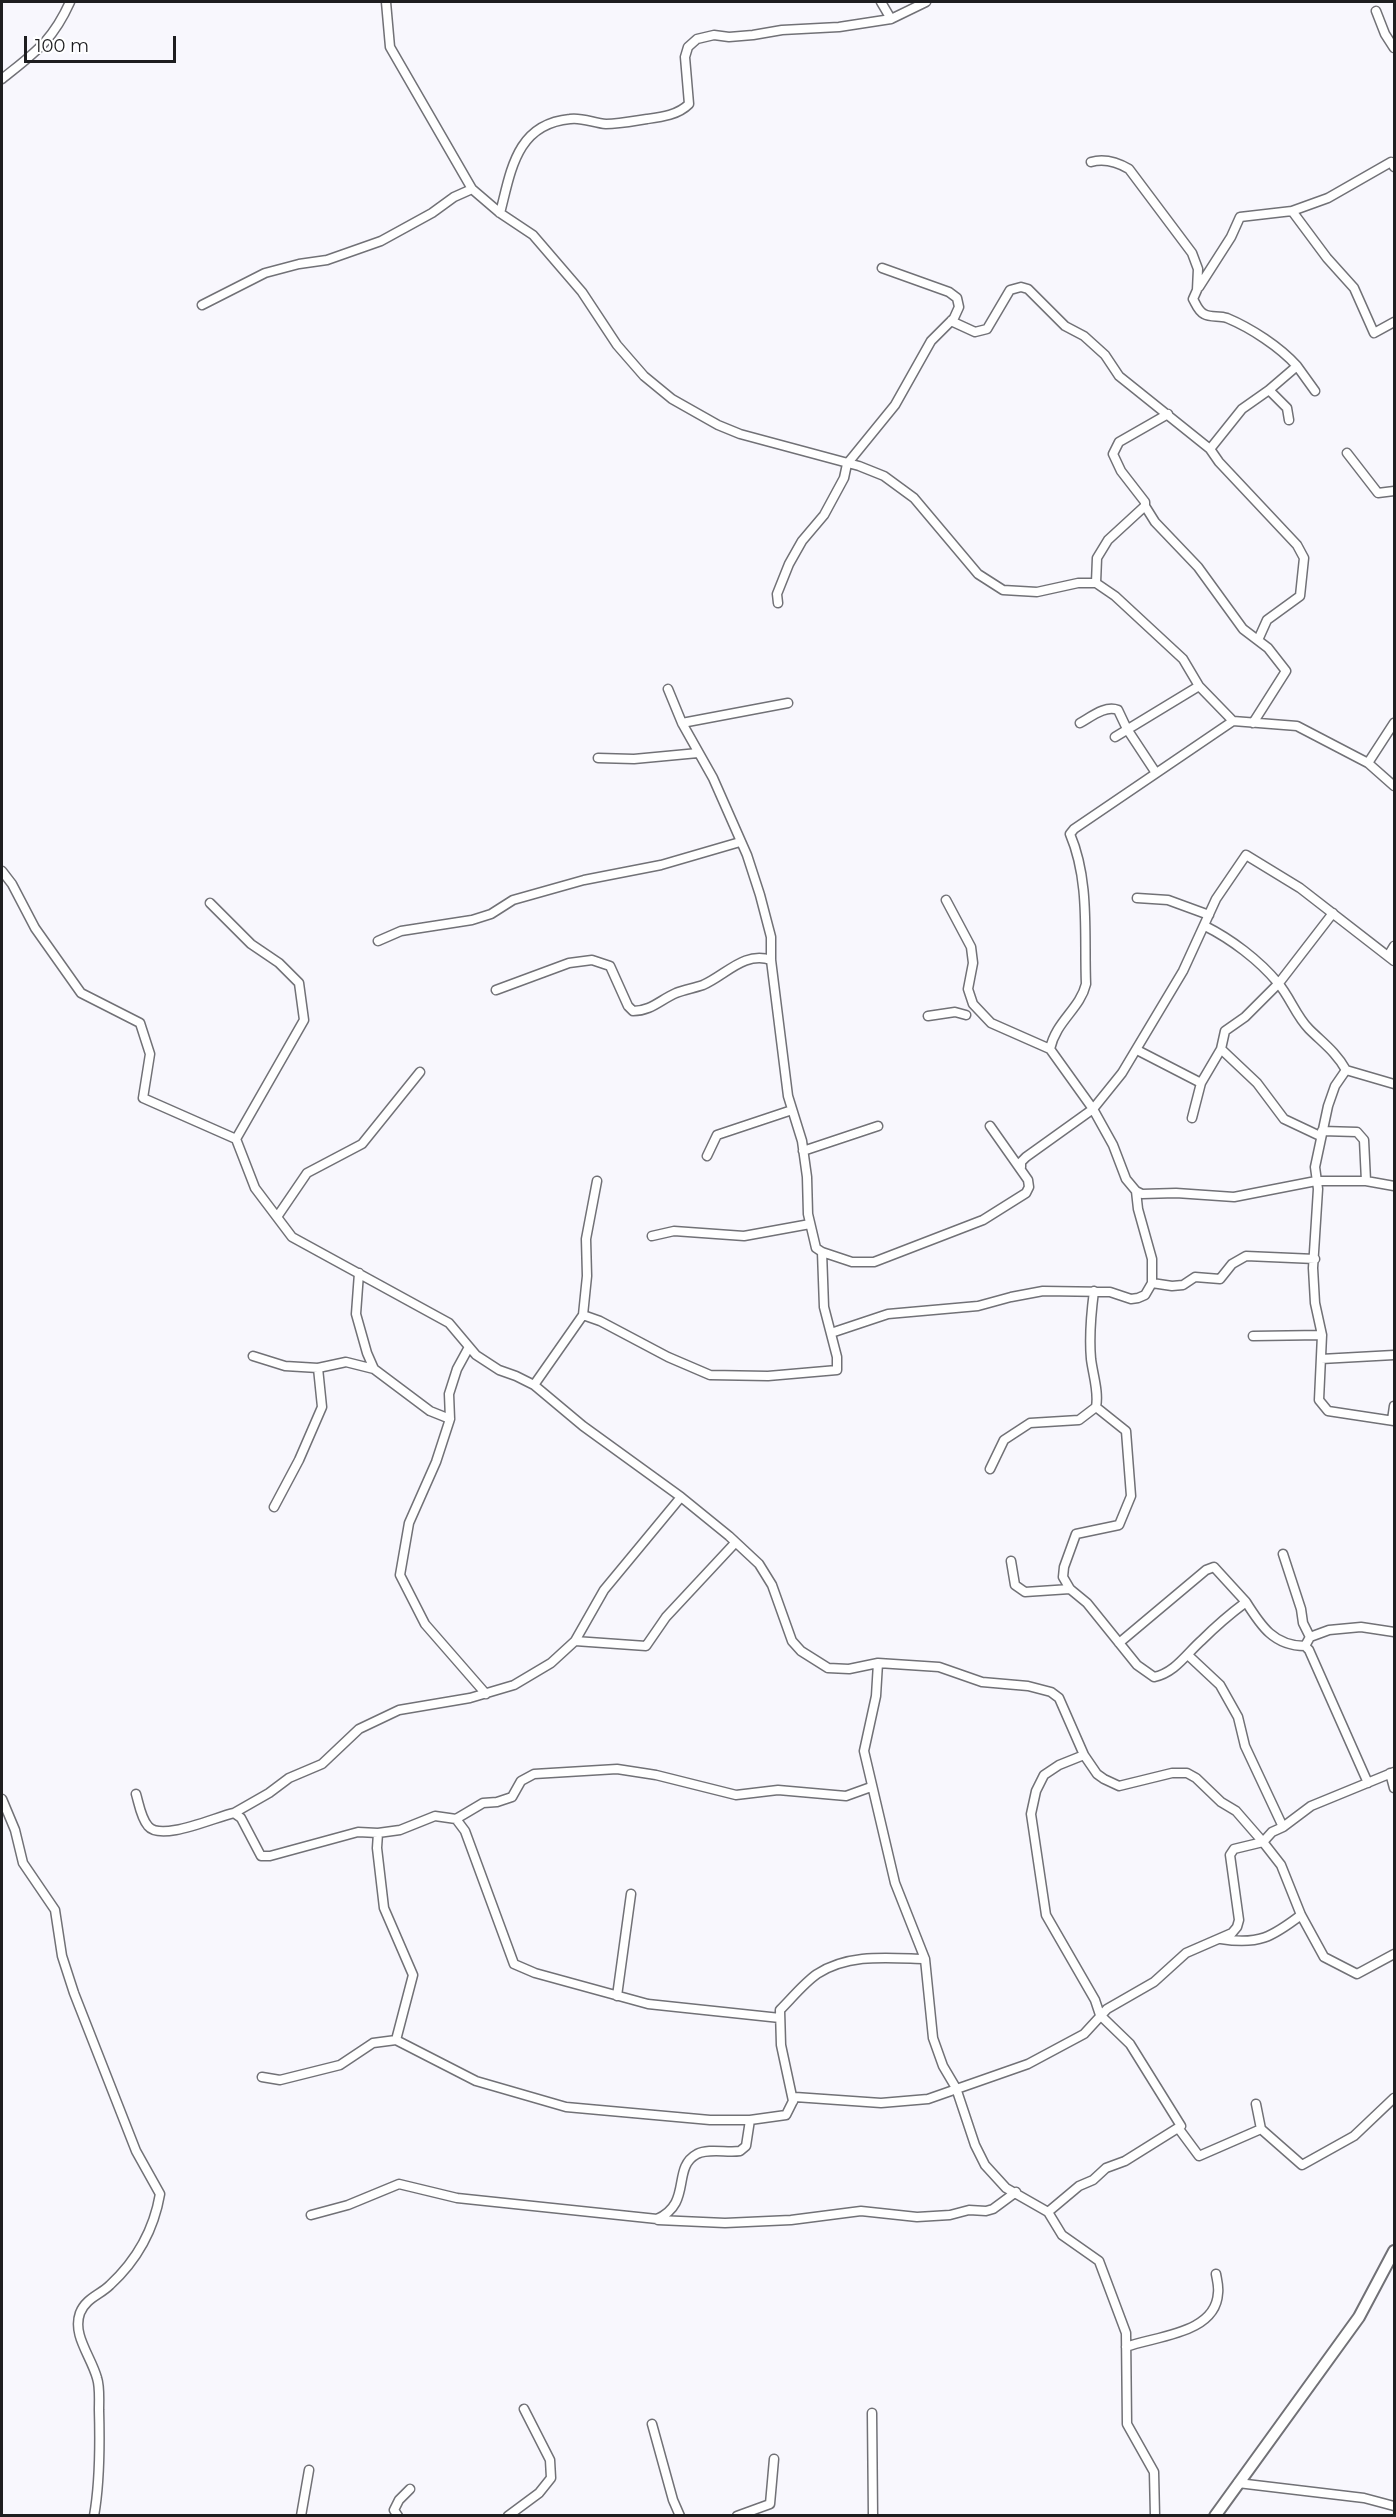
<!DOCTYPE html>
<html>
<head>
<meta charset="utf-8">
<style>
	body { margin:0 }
	#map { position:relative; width:1396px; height:2517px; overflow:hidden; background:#f8f7fd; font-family:Montserrat,sans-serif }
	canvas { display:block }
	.frame { position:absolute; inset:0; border:3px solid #1e1e20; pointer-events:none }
	.scale { position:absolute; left:24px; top:36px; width:152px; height:27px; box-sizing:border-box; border:3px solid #1e1e20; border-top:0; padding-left:8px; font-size:18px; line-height:21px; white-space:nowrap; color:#1e1e20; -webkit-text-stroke:4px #fff; paint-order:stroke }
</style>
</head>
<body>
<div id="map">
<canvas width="1396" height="2517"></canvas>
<div class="frame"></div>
<div class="scale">100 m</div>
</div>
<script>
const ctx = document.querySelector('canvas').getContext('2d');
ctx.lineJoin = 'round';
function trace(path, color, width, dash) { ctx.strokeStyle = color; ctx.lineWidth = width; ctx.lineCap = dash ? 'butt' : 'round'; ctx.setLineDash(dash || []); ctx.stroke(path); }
const minor = new Path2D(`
	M 386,2 L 390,47 L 472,189 L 500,213 L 533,235 L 582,292 L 617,345 L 644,376 L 672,399 L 718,425 L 740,434 L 859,466 L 884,476 L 914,498 L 978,574 L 1003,590 L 1037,592 L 1078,583 L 1096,583 L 1115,596 L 1183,659 L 1199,686 L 1233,721 L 1297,726 L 1368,763 L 1394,786
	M 881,2 L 891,19
	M 1376,11 L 1385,34 L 1394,48
	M 2,79 C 34,53 52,42 70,2
	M 1091,162 C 1105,158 1117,162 1129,169 L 1192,253 L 1198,269 L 1197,290 L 1193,299 C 1196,304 1198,311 1204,314 C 1211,318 1219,315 1227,318 C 1251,328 1280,347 1297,366 L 1269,390 L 1287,408 L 1289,420
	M 1292,211 L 1327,258 L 1354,288 L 1374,333 L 1394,322
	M 500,213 C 511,171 516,124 570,119 C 581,117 594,123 606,124 C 619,124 634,121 647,119 C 662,117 678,115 689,104 L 685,57 L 688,47 L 697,39 L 714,35 L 729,37 L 753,35 L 782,30 L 839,27 L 891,19 L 926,2
	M 1199,287 L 1231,237 L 1240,217 L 1292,211 L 1328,198 L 1391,162 L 1394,167
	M 202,305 L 265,273 L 299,264 L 327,260 L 381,241 L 432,213 L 454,197 L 472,189
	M 951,321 L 975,332 L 987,329 L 1010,290 L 1021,287 L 1028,289 L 1065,326 L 1084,336 L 1105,355 L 1119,376 L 1210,449 L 1219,462 L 1297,545 L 1304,558 L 1300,596 L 1267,620 L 1258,640
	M 1297,366 L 1315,391
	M 1210,449 L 1242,409 L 1269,390
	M 1347,453 L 1378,493 L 1394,491
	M 1145,506 L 1155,522 L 1198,567 L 1243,629 L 1268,648 L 1286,671 L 1253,723
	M 1096,583 L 1097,558 L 1108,540 L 1145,506 L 1145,502 L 1121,471 L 1113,454 L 1119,442 L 1168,414
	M 778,603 L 777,594 L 789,564 L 802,541 L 824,515 L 844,478 L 847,464 L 895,405 L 931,341 L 954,318 L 959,307 L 957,298 L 949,292 L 882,268
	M 668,689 L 682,723 L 713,778 L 747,855 L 760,895 L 771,937 L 771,960 L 788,1096 L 802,1141 L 807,1177 L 808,1214 L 816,1248 L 822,1252 L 852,1262 L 874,1262 L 983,1220 L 1026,1193 L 1029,1187 L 1028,1180 L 990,1126
	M 682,723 L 788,703
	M 1080,723 C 1091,717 1105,705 1118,710 L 1127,729 L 1156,773
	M 1115,737 L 1199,686
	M 598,758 L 634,759 L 698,753
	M 1368,763 L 1394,723
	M 2,871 L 12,884 L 35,928 L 81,993 L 140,1023 L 150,1054 L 143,1098 L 236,1139 L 255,1188 L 292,1237 L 449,1323 L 476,1355 L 499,1370 L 516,1376 L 534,1385 L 583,1426 L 681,1497 L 729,1536 L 759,1564 L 772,1585 L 792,1641 L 801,1651 L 828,1668 L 849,1669 L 878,1663 L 939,1667 L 982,1682 L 1028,1686 L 1051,1692 L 1059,1698 L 1084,1755 L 1097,1774 L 1104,1779 L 1119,1786 L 1172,1773 L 1187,1773 L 1196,1778 L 1221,1802 L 1236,1811 L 1263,1842 L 1272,1832 L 1283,1827 L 1311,1806 L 1394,1772
	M 1137,898 L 1168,900 L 1209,915
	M 946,900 L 971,947 L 973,963 L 968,989 L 973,1004 L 991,1023 L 1050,1049 L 1093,1109 L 1113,1145 L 1126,1179 L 1136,1191 L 1142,1194 L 1176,1193 L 1234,1197 L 1316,1181 L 1366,1181 L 1394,1186
	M 210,903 L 251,944 L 279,963 L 299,983 L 304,1020 L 236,1139
	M 1205,926 C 1231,939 1259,960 1278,983 C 1290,997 1296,1016 1309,1029 C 1323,1043 1336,1052 1346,1070 L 1394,1084
	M 378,941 L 401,931 L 472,920 L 491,914 L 513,900 L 584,880 L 661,865 L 740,842
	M 1388,956 L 1394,946
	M 496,990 L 569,963 L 592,960 L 610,966 L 628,1006 L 633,1011 C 651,1011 660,1000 676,993 C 684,990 694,988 703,985 C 726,975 744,951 771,960
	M 928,1016 L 955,1012 L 966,1015
	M 1050,1049 C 1056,1021 1080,1009 1086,984 C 1084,934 1090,881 1070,834 L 1074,829 L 1233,721
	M 1221,1049 L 1257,1083 L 1284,1119 L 1320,1136
	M 1137,1050 L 1201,1083
	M 1346,1070 L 1335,1086 L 1328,1106 L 1315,1167 L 1318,1189 L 1313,1268 L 1315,1303 L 1322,1335 L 1319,1400 L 1328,1411 L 1394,1421
	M 1192,1118 L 1201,1083 L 1221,1049 L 1225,1031 L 1245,1017 L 1279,983 L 1333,913
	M 1322,1131 L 1357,1132 L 1364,1140 L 1366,1181
	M 803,1151 L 878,1126
	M 707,1156 L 717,1135 L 792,1110
	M 1021,1167 L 1021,1162 L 1026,1157 L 1093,1109 L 1122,1073 L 1183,971 L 1216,899 L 1246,855 L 1300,888 L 1394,961
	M 277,1217 L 307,1173 L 362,1144 L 420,1072
	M 652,1236 L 674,1231 L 744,1236 L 810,1224
	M 359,1273 L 356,1314 L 367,1353 L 374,1369 L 430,1411 L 450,1419
	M 1152,1283 L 1172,1286 L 1183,1285 L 1195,1277 L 1220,1279 L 1232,1264 L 1246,1256 L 1315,1259
	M 583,1315 L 600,1321 L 668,1357 L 710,1375 L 768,1376 L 837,1370 L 837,1357 L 824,1307 L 822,1252
	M 831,1333 L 888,1314 L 978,1306 L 1011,1297 L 1043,1291 L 1110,1292 L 1131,1299 L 1138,1298 L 1145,1295 L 1152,1283 L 1152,1259 L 1138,1209 L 1136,1191
	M 1253,1336 L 1322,1335
	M 469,1347 L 457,1369 L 449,1394 L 450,1419 L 436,1462 L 409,1523 L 400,1575 L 425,1624 L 486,1694
	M 253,1356 L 285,1366 L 318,1368 L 346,1362 L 374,1369
	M 1321,1359 L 1394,1355
	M 534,1385 L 583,1315 L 587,1276 L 586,1239 L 597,1181
	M 1096,1407 L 1126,1431 L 1131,1496 L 1119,1525 L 1076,1534 L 1064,1567 L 1063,1577 L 1070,1589 L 1087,1603 L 1137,1665 L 1154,1677 C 1175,1673 1187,1653 1202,1640 C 1216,1626 1230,1614 1246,1602 C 1261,1626 1274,1646 1305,1646 L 1309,1650 L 1368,1783
	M 1392,1420 L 1394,1406
	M 990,1469 L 1004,1440 L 1030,1423 L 1079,1420 L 1096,1407 C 1099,1392 1093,1375 1091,1359 C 1089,1337 1091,1314 1094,1291
	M 274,1507 L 299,1460 L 322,1407 L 318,1368
	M 1283,1554 L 1301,1609 L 1303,1623 L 1310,1637 L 1305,1646
	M 1011,1561 L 1015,1585 L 1025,1592 L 1070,1589
	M 1310,1637 L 1329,1630 L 1361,1627 L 1394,1632
	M 575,1641 L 604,1590 L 681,1497
	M 1119,1643 L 1206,1570 L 1214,1567 L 1246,1602
	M 1189,1656 L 1220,1685 L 1238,1717 L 1245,1746 L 1283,1827
	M 878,1663 L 876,1696 L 864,1751 L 895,1883 L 925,1959 L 933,2038 L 943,2066 L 956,2088 L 975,2145 L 985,2165 L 1006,2188 L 1048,2212 L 1062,2235 L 1099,2261 L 1126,2333 L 1127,2424 L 1154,2472 L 1155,2516
	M 1390,1773 L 1394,1788
	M 136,1794 C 139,1804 141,1818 148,1826 C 161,1842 215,1817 234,1813 L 241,1818 L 261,1856 L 270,1856 L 358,1832 L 378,1833 L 400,1830 L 435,1816 L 456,1819 L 465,1831 L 514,1964 L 535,1973 L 648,2004 L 780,2018
	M 2,1799 L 15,1830 L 23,1863 L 55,1910 L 62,1956 L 74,1993 L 136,2151 L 160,2194 C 154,2229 137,2260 110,2285 C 100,2295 86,2298 80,2313 C 72,2335 91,2356 97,2378 C 100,2387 99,2399 99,2410 C 100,2444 100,2482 94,2516
	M 234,1813 L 269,1793 L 289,1778 L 322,1764 L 359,1729 L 399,1710 L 470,1698 L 514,1685 L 551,1663 L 575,1641 L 646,1646 L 666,1617 L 735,1543
	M 456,1819 L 483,1803 L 497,1802 L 512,1797 L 521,1781 L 534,1774 L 617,1769 L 656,1775 L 736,1795 L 778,1790 L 846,1796 L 871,1787
	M 378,1833 L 377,1848 L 384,1908 L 413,1975 L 396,2040
	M 1221,1939 C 1259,1945 1272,1937 1301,1915
	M 617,1996 L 631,1894
	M 262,2077 L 280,2080 L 340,2065 L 373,2043 L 396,2040 L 476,2081 L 566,2107 L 710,2120 L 750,2120 L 786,2115 L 795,2097 L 881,2103 L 928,2099 L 1028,2064 L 1084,2034 L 1107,2009 L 1154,1982 L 1186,1953 L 1232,1933 L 1237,1927 L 1239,1920 L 1230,1855 L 1234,1849 L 1263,1842 L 1281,1865 L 1301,1915 L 1324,1957 L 1357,1974 L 1394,1954
	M 793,2101 L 781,2045 L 780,2010 C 792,1998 804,1983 817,1974 C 849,1953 889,1958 925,1959
	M 1256,2104 L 1261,2129 L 1302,2165 L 1354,2136 L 1394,2098
	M 1179,2129 L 1199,2156 L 1261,2129
	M 1048,2212 L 1079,2186 L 1093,2180 L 1106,2168 L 1125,2161 L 1181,2126 L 1130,2044 L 1100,2015 L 1095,2000 L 1046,1915 L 1031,1814 L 1036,1791 L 1044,1775 L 1059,1765 L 1084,1755
	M 311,2215 L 348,2205 L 399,2184 L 457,2198 L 657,2219 C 693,2203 671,2168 697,2154 C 709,2148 727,2153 740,2151 L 746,2146 L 750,2120
	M 658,2220 L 725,2223 L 791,2220 L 861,2211 L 917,2217 L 950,2215 L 969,2210 L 986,2211 L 993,2209 L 1016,2192
	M 1126,2347 C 1155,2336 1216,2334 1218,2293 C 1219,2287 1217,2280 1216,2274
	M 872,2413 L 873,2516
	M 652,2424 L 673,2500 L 680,2516
	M 1238,2483 L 1364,2498 L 1394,2506
	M 301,2516 L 309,2470
	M 398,2516 L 394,2510 L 399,2500 L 410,2489
	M 508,2516 L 539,2493 L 551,2478 L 550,2460 L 524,2409
	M 737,2516 L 770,2504 L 774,2459`);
const tertiary = new Path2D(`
	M 1215,2516 L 1359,2317 L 1394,2251`);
trace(minor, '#717176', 11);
trace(tertiary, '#717176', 14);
trace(minor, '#fff', 8);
trace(tertiary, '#fff', 10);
</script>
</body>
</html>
